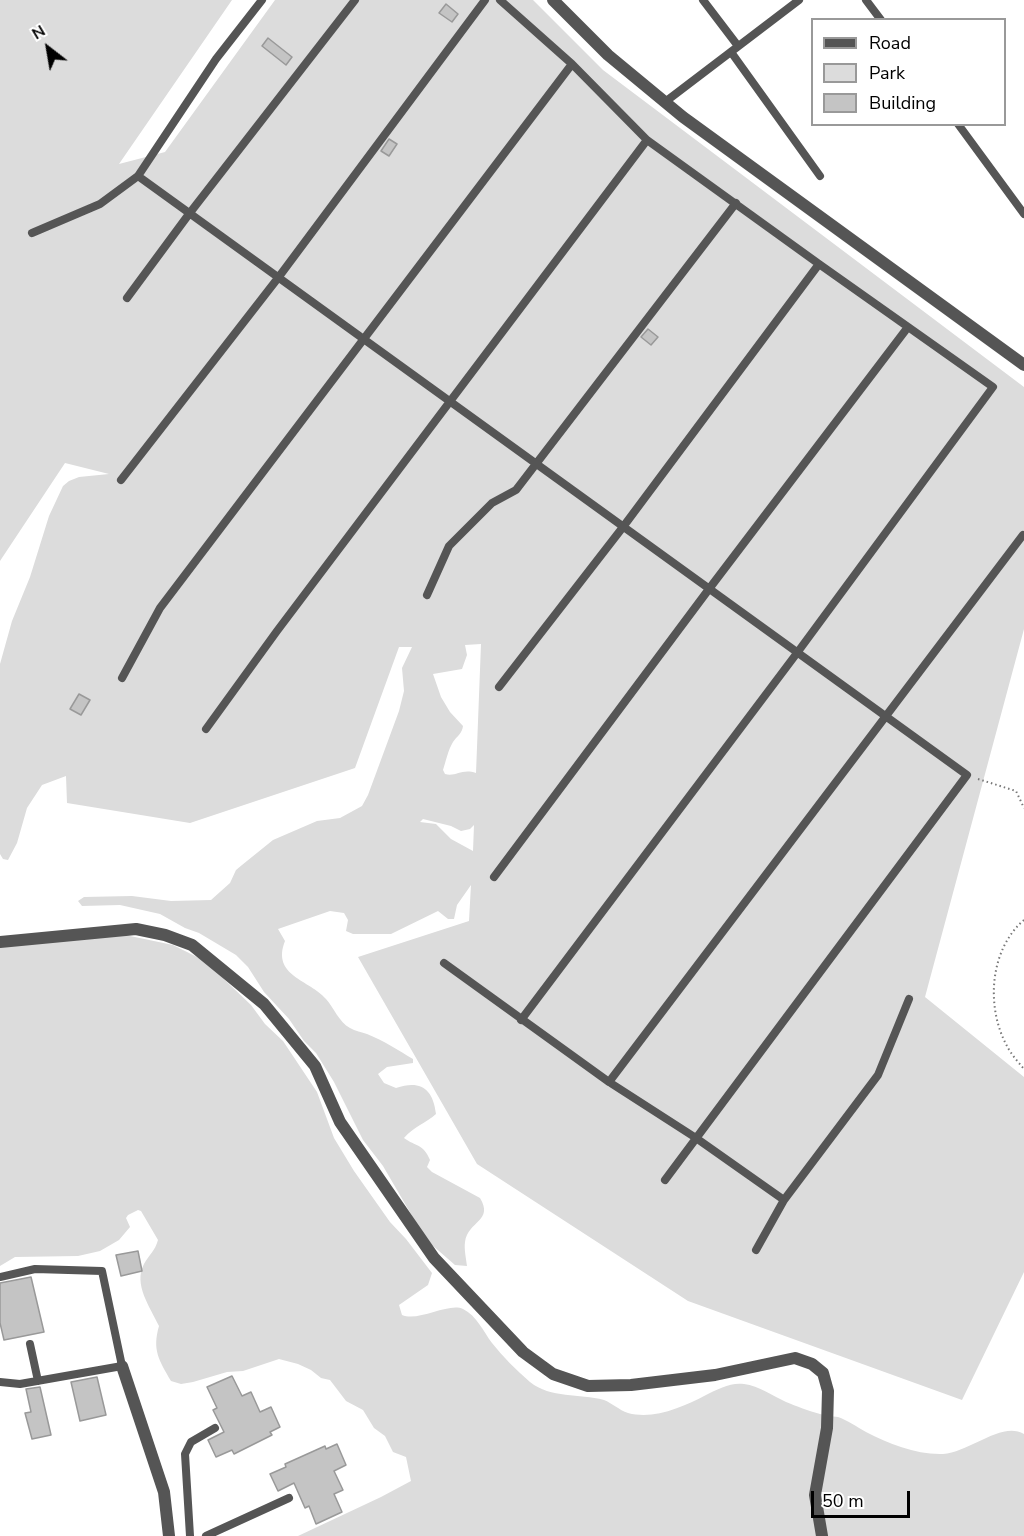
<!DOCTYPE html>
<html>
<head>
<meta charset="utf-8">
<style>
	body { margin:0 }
	#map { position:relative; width:1024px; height:1536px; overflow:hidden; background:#fff; font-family:"Nunito Sans",sans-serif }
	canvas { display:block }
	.legend { position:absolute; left:811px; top:18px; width:195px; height:108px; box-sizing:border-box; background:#fff; border:2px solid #999; margin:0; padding:8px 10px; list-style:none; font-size:18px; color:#000 }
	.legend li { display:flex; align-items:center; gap:12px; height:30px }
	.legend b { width:30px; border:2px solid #999 }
	.north { position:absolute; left:18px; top:18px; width:60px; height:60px; -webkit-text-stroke:4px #fff; paint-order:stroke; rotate:329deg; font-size:16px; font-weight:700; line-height:24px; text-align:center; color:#000 }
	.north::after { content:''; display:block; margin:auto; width:21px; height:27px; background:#000; clip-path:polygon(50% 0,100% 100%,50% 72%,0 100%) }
	.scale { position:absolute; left:811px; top:1491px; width:99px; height:27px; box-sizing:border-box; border:3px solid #000; border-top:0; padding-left:8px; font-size:18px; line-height:21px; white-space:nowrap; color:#000; -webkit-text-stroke:4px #fff; paint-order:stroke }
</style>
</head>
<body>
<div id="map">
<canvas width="1024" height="1536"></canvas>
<ul class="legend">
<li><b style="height:8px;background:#555"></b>Road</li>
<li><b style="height:16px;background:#dcdcdc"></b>Park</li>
<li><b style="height:16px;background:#c4c4c4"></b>Building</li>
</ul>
<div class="north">N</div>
<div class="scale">50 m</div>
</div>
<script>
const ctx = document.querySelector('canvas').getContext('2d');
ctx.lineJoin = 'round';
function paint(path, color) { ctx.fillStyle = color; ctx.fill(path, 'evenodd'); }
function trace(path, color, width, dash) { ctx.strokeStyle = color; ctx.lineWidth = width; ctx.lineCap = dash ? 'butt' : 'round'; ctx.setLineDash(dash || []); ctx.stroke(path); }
paint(new Path2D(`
	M 0,0 L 232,0 L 119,164 L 165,152 L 275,0 L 533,0 L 603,70 L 1024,387 L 1024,629 L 925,997 L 1024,1077 L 1024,1272 L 962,1400 L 688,1301 L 477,1164 L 358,957 L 469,921 L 471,885 L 457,905 L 454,919 L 448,919 L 438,911 L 391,934 L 353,934 L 346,931 L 348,920 L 344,913 L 330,911 L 278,929 L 285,941 C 271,976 310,980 326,999 C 334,1008 339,1022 350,1028 C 355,1031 362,1032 367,1034 C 384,1041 398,1050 413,1059 L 413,1063 L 387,1067 L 378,1074 L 384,1083 L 396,1088 C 420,1080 433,1088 436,1114 C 426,1123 413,1127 404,1138 C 416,1147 423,1143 430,1160 L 427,1167 L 432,1172 L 480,1198 C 494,1221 468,1221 465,1242 C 464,1249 466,1258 467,1266 L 455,1265 L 432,1245 L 418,1226 L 383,1166 L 363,1140 L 334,1082 L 316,1053 L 304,1041 L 289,1019 L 264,992 L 248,967 L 236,955 L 199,933 L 185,928 L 160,914 L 120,905 L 82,906 L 78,901 L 84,897 L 132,896 L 171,901 L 211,900 L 230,883 L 236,870 L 242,865 L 273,840 L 317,821 L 340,818 L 362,806 L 368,795 L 399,711 L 404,691 L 402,668 L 412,647 L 399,647 L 355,768 L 190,823 L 67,803 L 66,776 L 42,785 L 27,808 L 17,843 L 8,860 L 3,859 L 0,854 L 0,664 L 12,621 L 30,577 L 49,516 L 63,486 L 69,481 L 79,477 L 109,474 L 65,463 L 0,561 ZM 481,644 L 476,773 C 462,768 456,777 445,774 L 443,770 C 446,761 448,750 453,742 C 457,736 462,734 463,726 L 450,712 L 441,697 L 433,674 L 462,669 L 467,655 L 465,645 ZM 423,819 L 451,826 L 461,831 L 470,829 L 474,825 L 473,851 L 451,839 L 436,824 L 420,822 Z
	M 111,932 L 173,945 L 205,961 L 251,1005 L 265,1024 L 283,1041 L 317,1092 L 334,1138 L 354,1171 L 390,1222 L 406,1239 L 432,1273 L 428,1285 L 399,1305 L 402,1315 C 419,1322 449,1302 463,1309 C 477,1316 483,1331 492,1343 C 503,1357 516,1370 530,1382 C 551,1399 579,1393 604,1400 C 612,1403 619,1410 628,1413 C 654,1420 683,1407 706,1395 C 718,1389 731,1382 744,1384 C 759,1386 773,1396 786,1402 C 796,1406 809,1411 820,1414 C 826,1416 832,1416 838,1417 C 847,1420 857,1427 866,1432 C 889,1444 917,1455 943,1454 C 971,1452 1001,1421 1024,1434 L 1024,1536 L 298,1536 L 381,1497 L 411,1481 L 406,1457 L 393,1452 L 385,1436 L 374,1428 L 363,1410 L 346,1401 L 330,1380 L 321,1378 L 311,1370 L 298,1364 L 279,1359 L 243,1371 L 227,1372 L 193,1382 L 181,1384 L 171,1381 C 159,1360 152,1350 159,1326 C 150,1307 133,1284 144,1264 C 149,1255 155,1251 158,1240 L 141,1211 L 138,1210 L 128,1215 L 126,1218 L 130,1227 L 119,1240 L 100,1251 L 78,1256 L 15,1257 L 0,1266 L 0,941 Z`), '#dcdcdc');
const building = new Path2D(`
	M 446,4 L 458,14 L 452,22 L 439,13 Z
	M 268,38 L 292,57 L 286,65 L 262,46 Z
	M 389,139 L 397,144 L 389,156 L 381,151 Z
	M 648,329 L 658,337 L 651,345 L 641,337 Z
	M 79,694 L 90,700 L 81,715 L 70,709 Z
	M 138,1251 L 142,1271 L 121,1276 L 116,1255 Z
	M 31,1277 L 44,1332 L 4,1340 L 0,1323 L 0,1283 Z
	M 232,1376 L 242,1396 L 251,1392 L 260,1412 L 271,1407 L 280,1427 L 270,1432 L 272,1435 L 234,1454 L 232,1450 L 216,1457 L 208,1440 L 224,1432 L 213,1410 L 217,1408 L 207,1387 Z
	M 97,1377 L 106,1415 L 80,1421 L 71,1382 Z
	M 40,1387 L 51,1435 L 32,1439 L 25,1413 L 31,1412 L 26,1389 Z
	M 337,1444 L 346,1465 L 334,1471 L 343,1490 L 334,1494 L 342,1512 L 316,1524 L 309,1506 L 305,1508 L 294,1483 L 278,1491 L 270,1474 L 286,1467 L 285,1464 L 325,1446 L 326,1449 Z`);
paint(building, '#c4c4c4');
trace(building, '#999', 1.5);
trace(new Path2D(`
	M 978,779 L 1016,791 L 1024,808
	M 1024,920 C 989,950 986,1008 1007,1046 C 1011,1054 1018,1062 1024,1069`), '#777', 2, [1.5, 3]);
trace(new Path2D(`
	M 262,0 L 216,59 L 138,176 L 967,775 L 665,1180
	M 500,0 L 572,64 L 647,140 L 819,264 L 993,387 L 797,653 L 521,1020
	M 703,0 L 738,46
	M 866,0 L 881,20
	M 731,52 L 820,176
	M 665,102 L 799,0
	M 958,124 L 1024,214
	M 32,233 L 100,204 L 138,176
	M 127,298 L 189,214 L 355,0
	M 121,480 L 278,278 L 485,0
	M 427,595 L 449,546 L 492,503 L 516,490 L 736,203
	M 122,678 L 160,608 L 572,64
	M 499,687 L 623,527 L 819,264
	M 206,729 L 277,631 L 647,140
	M 494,877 L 709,589 L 908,327
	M 444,963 L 609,1082 L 696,1138 L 784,1200
	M 609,1082 L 1023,535
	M 756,1250 L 784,1200 L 878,1075 L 909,999
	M 0,1277 L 35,1269 L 102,1271 L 122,1366 L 20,1384 L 0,1382
	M 30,1344 L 38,1381
	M 190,1536 L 185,1454 L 191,1442 L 215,1428
	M 206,1536 L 289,1498`), '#555', 8);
trace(new Path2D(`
	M 0,942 L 136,929 L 165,935 L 192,945 L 264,1004 L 315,1066 L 340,1122 L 434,1258 L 523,1352 L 553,1374 L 588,1386 L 631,1385 L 715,1375 L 795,1358 L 812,1364 L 823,1373 L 828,1391 L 827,1428 L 815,1495 L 822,1536
	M 122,1366 L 164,1492 L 169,1536`), '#555', 12);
trace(new Path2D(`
	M 553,0 L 608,55 L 683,117 L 1024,365`), '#555', 12);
</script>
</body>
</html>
